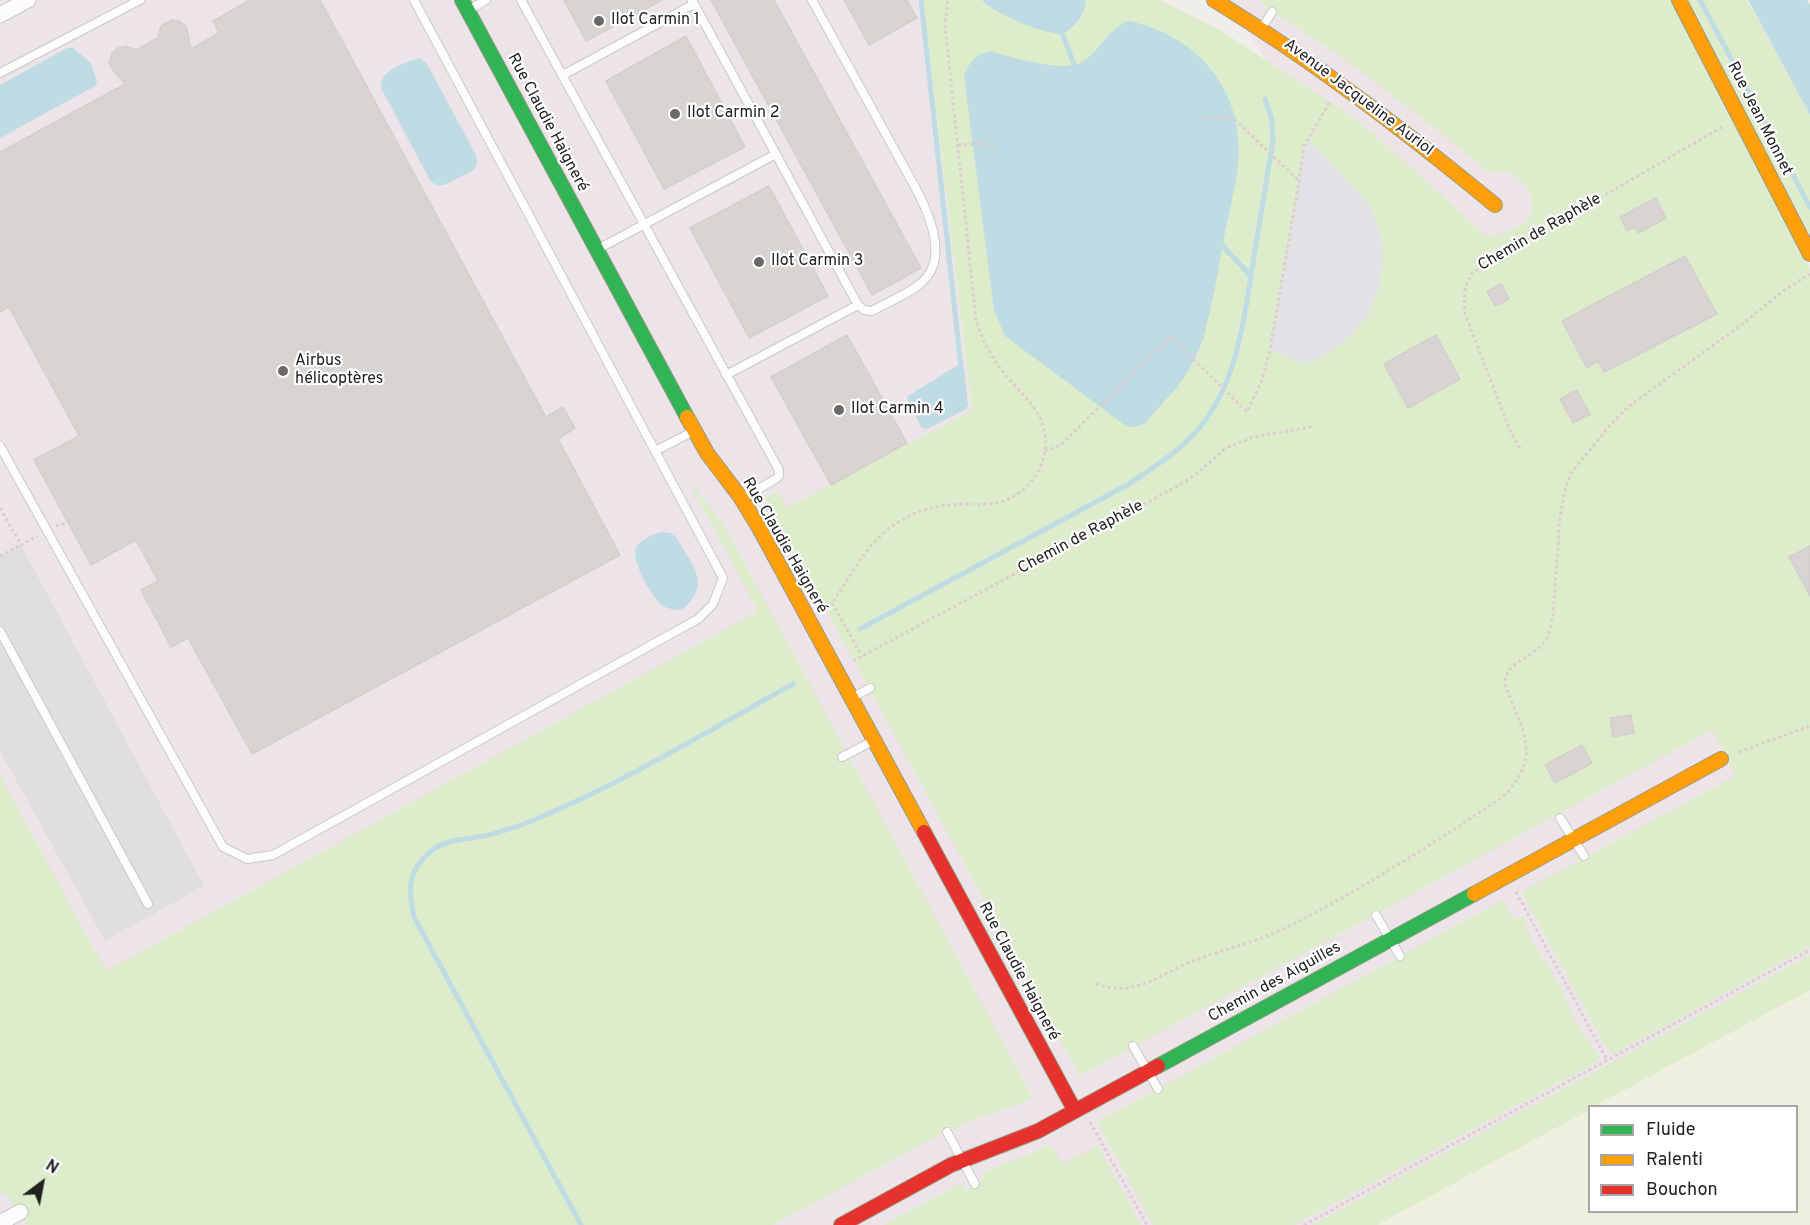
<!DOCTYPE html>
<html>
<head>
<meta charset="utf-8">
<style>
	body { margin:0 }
	#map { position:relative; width:1810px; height:1225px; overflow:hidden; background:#f0eeeb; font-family:Overpass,sans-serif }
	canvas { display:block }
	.legend { position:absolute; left:1588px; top:1105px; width:210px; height:108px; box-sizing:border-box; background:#fff; border:2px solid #a7a7a7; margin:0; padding:8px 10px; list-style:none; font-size:18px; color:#222 }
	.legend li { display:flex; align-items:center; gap:12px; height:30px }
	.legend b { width:30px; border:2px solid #a7a7a7 }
	.north { position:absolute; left:12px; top:1153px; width:60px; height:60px; -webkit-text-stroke:4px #fff; paint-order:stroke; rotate:32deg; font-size:16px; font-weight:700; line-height:24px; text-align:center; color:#222 }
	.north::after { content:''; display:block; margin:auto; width:21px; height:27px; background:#222; clip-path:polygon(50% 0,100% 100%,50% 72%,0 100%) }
</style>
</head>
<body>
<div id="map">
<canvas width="1810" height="1225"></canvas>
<ul class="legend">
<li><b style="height:8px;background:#30b455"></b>Fluide</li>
<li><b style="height:8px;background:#ff9f0a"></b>Ralenti</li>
<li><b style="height:8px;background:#e5322d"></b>Bouchon</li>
</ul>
<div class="north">N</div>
</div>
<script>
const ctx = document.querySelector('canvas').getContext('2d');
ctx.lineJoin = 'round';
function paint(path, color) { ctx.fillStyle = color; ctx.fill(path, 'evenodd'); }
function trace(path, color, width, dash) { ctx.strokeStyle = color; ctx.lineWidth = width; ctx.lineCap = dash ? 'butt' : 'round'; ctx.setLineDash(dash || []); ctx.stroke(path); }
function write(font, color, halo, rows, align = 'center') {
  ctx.font = font + ' Overpass,sans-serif'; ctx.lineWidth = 4.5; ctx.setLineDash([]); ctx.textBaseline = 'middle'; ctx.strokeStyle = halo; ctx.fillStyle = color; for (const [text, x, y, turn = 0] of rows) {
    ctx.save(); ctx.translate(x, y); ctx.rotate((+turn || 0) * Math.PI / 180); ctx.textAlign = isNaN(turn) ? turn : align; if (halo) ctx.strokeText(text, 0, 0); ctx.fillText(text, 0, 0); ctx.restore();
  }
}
paint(new Path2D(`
	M 0,0 L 923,0 L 972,410 L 852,650 L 1271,68 L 1227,0 L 1663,0 L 1810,286 L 1810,990 L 1590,1106 L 1589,1110 L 1377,1225 L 0,1225 Z`), '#ede4e9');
paint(new Path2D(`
	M 1810,990 L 1810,1225 L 1377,1225 L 1589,1110 L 1590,1212 L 1796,1212 L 1796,1106 L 1595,1106 Z`), '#efefdf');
paint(new Path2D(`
	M 923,0 L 1160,0 L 1220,30 L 1340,108 L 1378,137 L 1488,237 C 1502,233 1521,229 1530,215 C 1538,201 1523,177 1508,173 C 1503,171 1495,173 1489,173 L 1435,128 L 1340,56 L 1264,6 L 1260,0 L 1671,0 L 1810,269 L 1810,947 L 1613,1054 L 1608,1051 L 1521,892 L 1735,776 L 1712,730 L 1080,1076 L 765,497 L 778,492 L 788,507 L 972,410 Z
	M 1686,0 L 1747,0 L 1810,115 L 1810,235 Z
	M 686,477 L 723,523 L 1032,1096 L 1028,1101 L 973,1120 L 939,1135 L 773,1225 L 27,1225 L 6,1193 L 0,1196 L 0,775 L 106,971 L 758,611 Z
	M 1503,900 L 1514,919 L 1524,917 L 1530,938 L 1562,988 L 1576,1023 L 1600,1056 L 1596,1063 L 1294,1225 L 1153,1225 L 1097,1122 Z
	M 1810,955 L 1810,990 L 1595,1106 L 1590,1106 L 1589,1110 L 1377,1225 L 1312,1225 Z
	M 1051,1145 L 1063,1164 L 1098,1146 L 1141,1225 L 883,1225 L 961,1183 L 966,1190 L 983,1181 L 982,1173 Z`), '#ddeccb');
paint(new Path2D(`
	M 21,545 L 204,886 L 105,941 L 0,751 L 0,556 Z`), '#e0dfde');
paint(new Path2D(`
	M 1308,139 L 1370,205 L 1381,238 L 1383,256 L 1380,283 L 1375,298 L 1368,315 L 1356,330 L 1343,343 L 1324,356 L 1313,361 L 1300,362 L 1270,350 L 1299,181 L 1302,154 Z`), '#e2e1e5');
paint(new Path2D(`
	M 982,0 L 1086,0 C 1086,12 1075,29 1063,33 C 1048,37 991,12 982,0 Z
	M 1748,0 L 1807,0 L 1810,5 L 1810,115 Z
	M 1128,21 C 1197,34 1246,92 1238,165 C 1235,189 1229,213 1224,237 C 1218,271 1212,306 1203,340 L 1191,366 L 1179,385 L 1145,423 L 1135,427 L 1126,426 L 1005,336 L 994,310 L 964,76 C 968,63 976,55 989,51 C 1010,56 1066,75 1084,61 C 1101,49 1107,31 1128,21 Z
	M 67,48 L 73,48 L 91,63 L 97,82 L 95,86 L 0,138 L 0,85 Z
	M 419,58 L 427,64 L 476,155 L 477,163 L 474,170 L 444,185 L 437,185 L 431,182 L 381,88 C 380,69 404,64 419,58 Z
	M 958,365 L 964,369 L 968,405 L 966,409 L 927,429 L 922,428 L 907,400 L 908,396 Z
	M 660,532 L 670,533 L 676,537 C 692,566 713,583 682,610 C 675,610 669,609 663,606 C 653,600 630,559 636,548 C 641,539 652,535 660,532 Z`), '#bfdbe3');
trace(new Path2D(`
	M 921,0 L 961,367
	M 1700,0 L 1810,207
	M 1062,33 L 1076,70
	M 1219,242 L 1251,276
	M 860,629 L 1127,485 C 1149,470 1173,456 1192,436 C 1238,389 1244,318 1254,257 C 1260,218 1267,179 1273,140 L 1272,120 L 1265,99
	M 581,1225 L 414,917 C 408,889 407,871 431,851 C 448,837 475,840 496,833 C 510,829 525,824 539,818 C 626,781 710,730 793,684`), '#bfdbe3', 5);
const building = new Path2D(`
	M 250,0 L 320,0 L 546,417 L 563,407 L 575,428 L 558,439 L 620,555 L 252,754 L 188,638 L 171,647 L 141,590 L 158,581 L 136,540 L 91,565 L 34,460 L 79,436 L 9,307 L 0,312 L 0,152 L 125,84 L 113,70 L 109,63 L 112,53 L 118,48 L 126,46 L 136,50 L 158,38 L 161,26 L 172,20 L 179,21 L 186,26 L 191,49 L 219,33 L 213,21 Z
	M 564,0 L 662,0 L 586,41 Z
	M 711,0 L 774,0 L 921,268 L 872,295 Z
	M 844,0 L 907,0 L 917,18 L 869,45 Z
	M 686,36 L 745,147 L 664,189 L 606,81 Z
	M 769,186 L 828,296 L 749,338 L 690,228 Z
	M 1656,198 L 1666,218 L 1638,233 L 1635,227 L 1627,231 L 1620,217 Z
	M 1685,256 L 1717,314 L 1604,372 L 1598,361 L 1587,368 L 1562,321 Z
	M 1501,284 L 1509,299 L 1495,306 L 1487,292 Z
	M 847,335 L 907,443 L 831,485 L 771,377 Z
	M 1436,335 L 1460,379 L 1408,408 L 1384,364 Z
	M 1577,390 L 1590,414 L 1573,423 L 1560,399 Z
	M 1810,546 L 1810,596 L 1789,557 Z
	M 1631,715 L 1634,733 L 1613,737 L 1610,718 Z
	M 1582,745 L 1592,763 L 1555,783 L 1545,765 Z`);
paint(building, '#d7d4d2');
trace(building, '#d3d0cc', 1.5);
const lane = new Path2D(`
	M 521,0 L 779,470 L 779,476 L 776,479 L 744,497
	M 692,0 L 858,305 L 864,310 L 872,311 C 886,303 909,294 921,283 C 950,259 929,213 915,187 L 812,0
	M 469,10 L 486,0
	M 1262,28 L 1272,12
	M 0,73 L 140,0
	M 563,75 L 694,4
	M 598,249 L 776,154
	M 726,375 L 858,305
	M 0,446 L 223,847 L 247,859 L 273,855 L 698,619 L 713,604 L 723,578 L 414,0
	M 655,451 L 694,431
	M 0,631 L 148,904
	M 852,698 L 870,688
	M 842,757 L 873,741
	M 1560,818 L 1584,856
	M 1376,915 L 1400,956
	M 1133,1046 L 1158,1089
	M 947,1132 L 975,1184`);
const street = new Path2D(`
	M 0,15 L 28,0
	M 0,1223 L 20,1212`);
const fast = new Path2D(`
	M 462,0 L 687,417
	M 1158,1066 L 1474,894`);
const slow = new Path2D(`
	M 1214,0 C 1314,61 1405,131 1495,205
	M 1679,0 L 1810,254
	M 687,417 L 707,453 L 741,498 L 758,526 L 924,832
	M 1474,894 L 1721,759`);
const jam = new Path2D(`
	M 924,832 L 1075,1111
	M 841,1225 L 951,1165 L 1038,1131 L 1158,1066`);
trace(lane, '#c9c8c7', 10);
trace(street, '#c9c8c7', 17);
trace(fast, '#999a82', 16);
trace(slow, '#999a82', 16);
trace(jam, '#999a82', 16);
trace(new Path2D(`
	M 1205,117 L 1233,118 L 1299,181
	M 958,145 L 985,143 L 997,152
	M 1520,448 L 1511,433 L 1465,314 C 1464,297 1463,286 1473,272 L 1722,127
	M 1045,451 L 1060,446 L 1170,336 L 1247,412 L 1262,380 L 1270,350 L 1299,181 L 1304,146 L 1331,100
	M 0,508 L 21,545 L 37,536
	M 56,526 L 68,523
	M 0,556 L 21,545
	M 832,603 L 862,656
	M 824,609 L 832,603 C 853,573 869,538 902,520 C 921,509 942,504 964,504 C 976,504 988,505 1000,502 C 1034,492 1054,456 1042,423 C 1036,406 1020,392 1009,379 C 993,361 983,342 976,320 L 945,25 L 948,0
	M 853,661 L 1174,488 L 1194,476 L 1226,448 L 1253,437 L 1312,427
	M 1739,752 L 1810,726
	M 1516,892 L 1607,1060
	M 1096,984 C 1136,998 1155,976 1190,962 C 1221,950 1255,943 1285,928 C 1360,891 1430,845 1500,799 C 1544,759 1523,732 1505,685 C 1503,662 1532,659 1544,642 C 1550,635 1551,624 1553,615 L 1560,517 L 1566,486 L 1571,473 L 1611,424 L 1628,407 L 1741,325 L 1783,291 L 1810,274
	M 1090,1122 L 1147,1225
	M 1304,1225 L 1810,950`), '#dccecd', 3, [3, 3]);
trace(lane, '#fdfcfc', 8);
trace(street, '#fdfcfc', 15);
trace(fast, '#30b455', 14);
trace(slow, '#ff9f0a', 14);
trace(jam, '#e5322d', 14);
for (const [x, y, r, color] of [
	[599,21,6,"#6a6968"],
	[675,114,6,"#6a6968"],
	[759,262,6,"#6a6968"],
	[283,371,6,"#6a6968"],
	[839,410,6,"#6a6968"]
]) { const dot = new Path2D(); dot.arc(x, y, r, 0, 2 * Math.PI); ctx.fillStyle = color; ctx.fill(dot); trace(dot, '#fff', 2); }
write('16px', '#222', '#fff', [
	["Ilot Carmin 1",611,21],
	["Ilot Carmin 2",687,114],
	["Ilot Carmin 3",771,262],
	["Airbus",295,362],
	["hélicoptères",295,380],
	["Ilot Carmin 4",851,410]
], 'left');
write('16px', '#222', '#fff', [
	["Avenue Jacqueline Auriol",1358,98,37],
	["Rue Jean Monnet",1759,119,63],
	["Rue Claudie Haigneré",547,123,62],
	["Chemin de Raphèle",1540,233,-30],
	["Chemin de Raphèle",1081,538,-28],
	["Rue Claudie Haigneré",784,546,60],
	["Rue Claudie Haigneré",1018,972,62],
	["Chemin des Aiguilles",1275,983,-29]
]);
</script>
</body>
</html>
